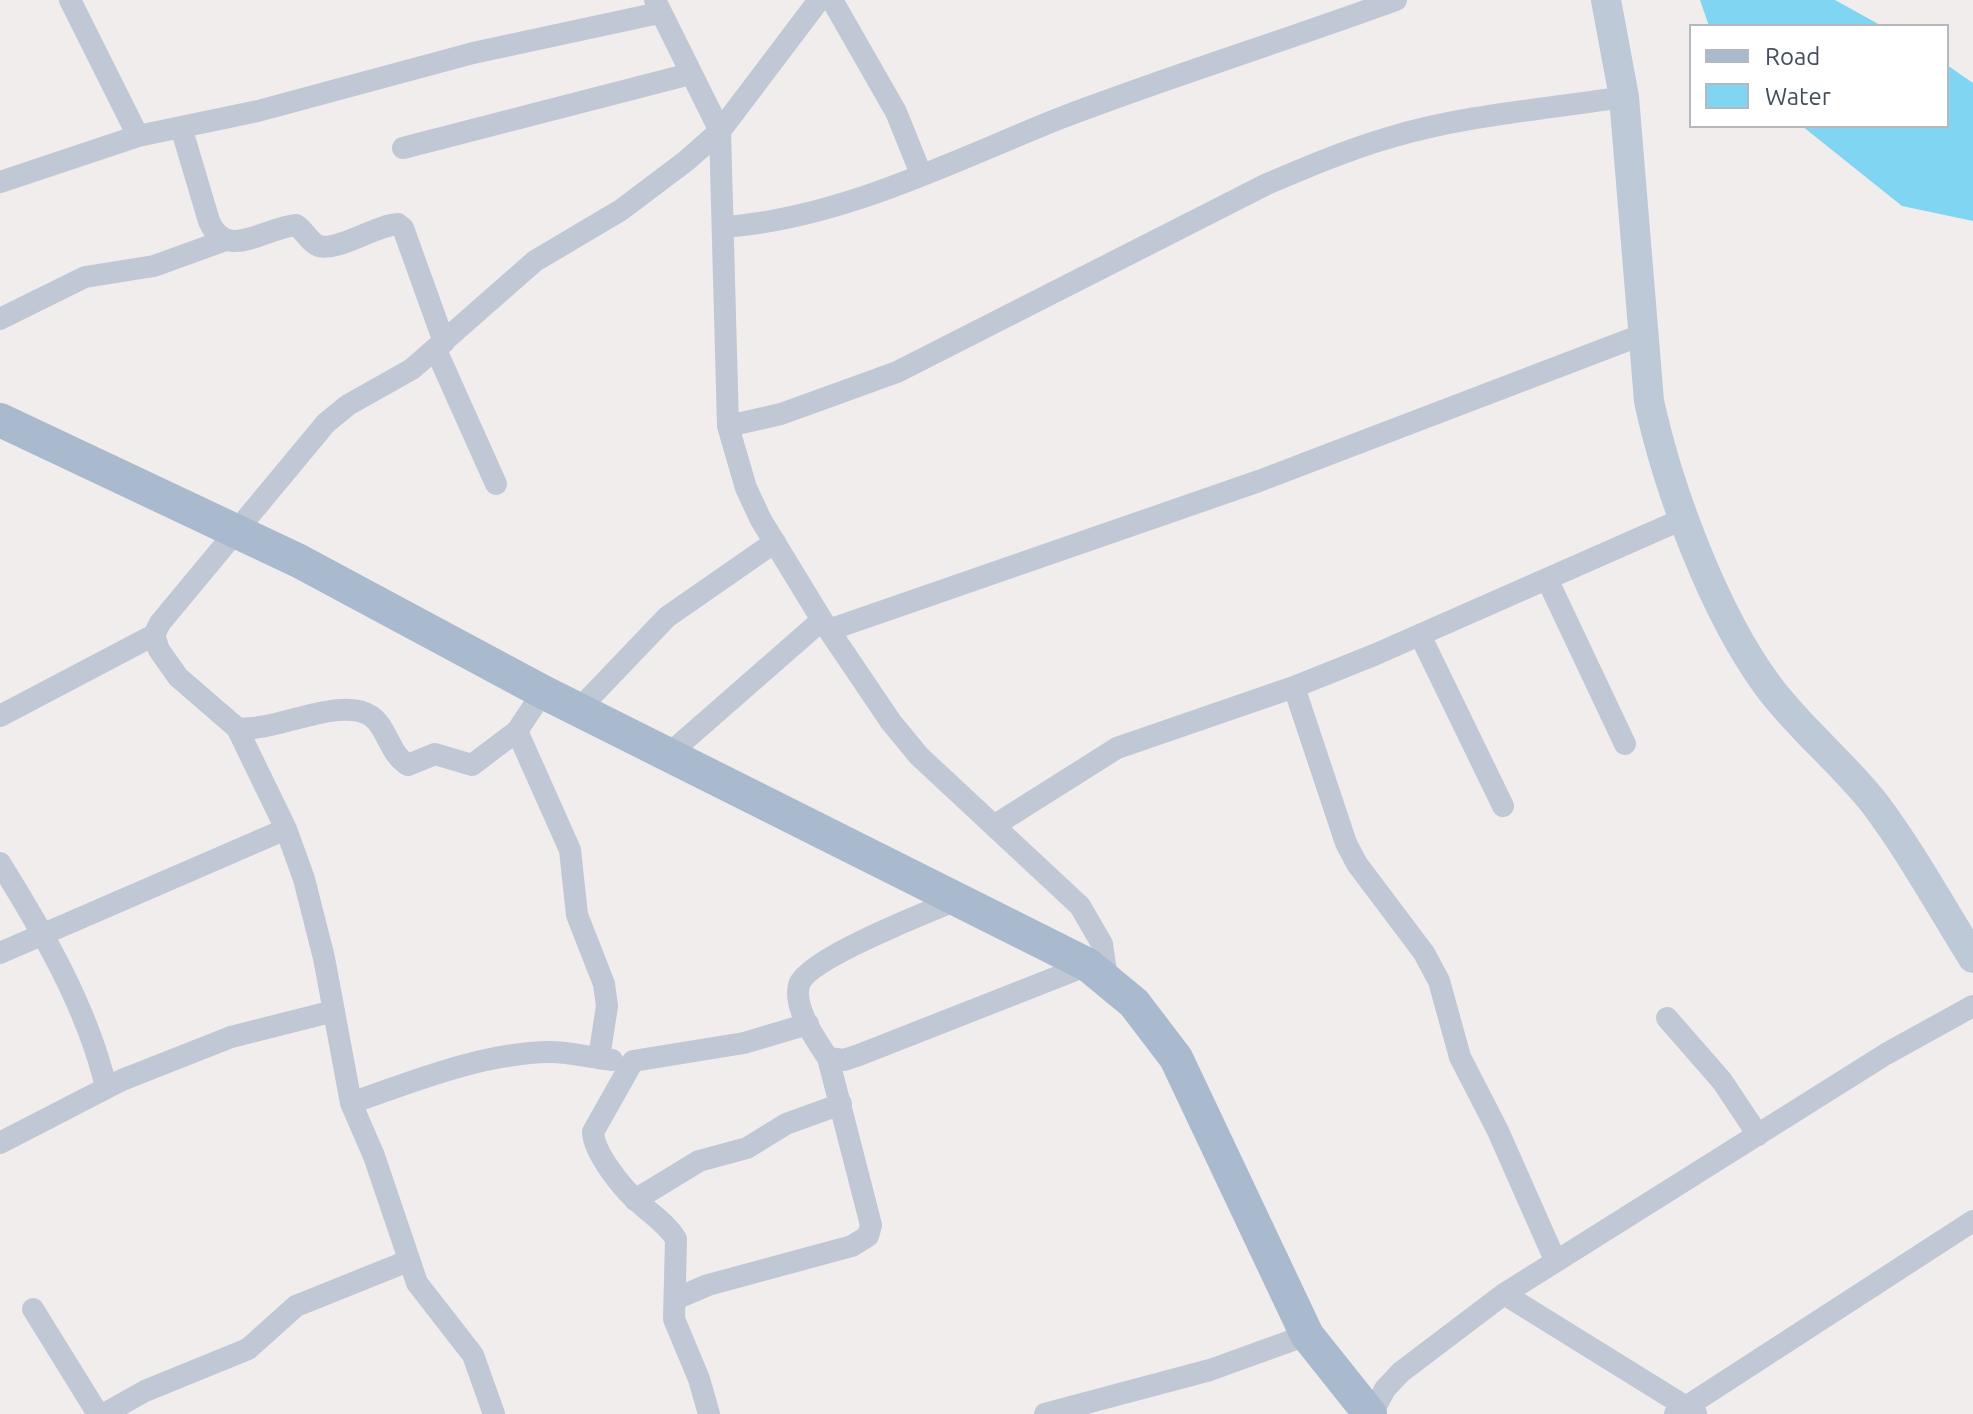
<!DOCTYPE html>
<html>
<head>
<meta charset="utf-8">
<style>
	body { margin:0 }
	#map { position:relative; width:1973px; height:1414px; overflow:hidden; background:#f0edec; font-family:Ubuntu,sans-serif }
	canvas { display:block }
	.legend { position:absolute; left:1689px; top:24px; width:260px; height:104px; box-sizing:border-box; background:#fff; border:2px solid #b4b9be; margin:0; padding:10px 14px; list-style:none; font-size:24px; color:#444f5c }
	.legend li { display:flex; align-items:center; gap:16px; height:40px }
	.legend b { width:40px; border:2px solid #b4b9be }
</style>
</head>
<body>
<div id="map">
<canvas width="1973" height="1414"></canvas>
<ul class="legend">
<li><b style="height:10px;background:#aabace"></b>Road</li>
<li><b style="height:22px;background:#80d5f2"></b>Water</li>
</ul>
</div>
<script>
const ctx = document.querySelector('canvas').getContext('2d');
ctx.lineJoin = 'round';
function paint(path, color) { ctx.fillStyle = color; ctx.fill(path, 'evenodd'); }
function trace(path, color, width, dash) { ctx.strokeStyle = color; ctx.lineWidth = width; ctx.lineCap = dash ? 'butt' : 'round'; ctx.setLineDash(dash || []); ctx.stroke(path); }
paint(new Path2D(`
	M 1700,0 L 1835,0 L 1882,26 L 1709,26 Z
	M 1947,65 L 1973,83 L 1973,221 L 1902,206 L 1802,126 L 1947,126 Z`), '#80d5f2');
trace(new Path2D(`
	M 70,0 L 138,136
	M 655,0 L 720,131 L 728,426 L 746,488 L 761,520 L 822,620 L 891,722 L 919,756 L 1080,906 L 1102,944 L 1107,978
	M 832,0 L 896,112 L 921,174
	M 181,127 L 209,221 C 226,262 264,228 296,225 C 305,231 310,243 319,246 C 337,252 376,225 398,224 L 403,228 L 444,342
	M 403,148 L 690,74
	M 0,182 L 138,136 L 258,111 L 473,53 L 659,13
	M 725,227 C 842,218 951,162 1058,119 C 1170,76 1284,41 1396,0
	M 0,319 L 85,277 L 154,266 L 223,241
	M 436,350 L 496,484
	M 728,426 L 781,414 L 897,372 L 1267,184 C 1307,167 1347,150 1388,138 C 1464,115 1546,109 1624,97
	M 1548,581 L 1625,744
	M 829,630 L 1259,481 L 1644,334
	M 1420,635 L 1503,806
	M 1294,687 L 1346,843 L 1357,864 L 1424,953 L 1439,981 L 1460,1057 L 1498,1131 L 1555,1260
	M 579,709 L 667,617 L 775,542
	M 0,716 L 154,635
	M 237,728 C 275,733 340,695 371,716 C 388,728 389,754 408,765 L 435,754 L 472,765 L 517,731 L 543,692
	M 517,731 L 570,850 L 577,915 L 604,984 L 607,1006 L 599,1058
	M 670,753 L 822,620
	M 995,825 L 1117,748 L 1294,687 L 1374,655 L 1685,518
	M 0,863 C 43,932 87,1007 106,1087
	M 959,899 C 930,911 807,959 799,985 C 793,1008 816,1040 828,1058 L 844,1060 L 859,1055 L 1088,965
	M 0,953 L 286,829
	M 1667,1018 L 1722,1081 L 1758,1135
	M 351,1103 C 414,1081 482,1053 550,1052 C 571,1052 591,1058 612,1060
	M 0,1143 L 122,1080 L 231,1037 L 334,1011
	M 635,1200 L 699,1161 L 747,1148 L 786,1124 L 841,1104
	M 1504,1294 L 1696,1413
	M 675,1299 L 708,1285 L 852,1246 L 868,1236 L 871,1225 L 828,1058
	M 33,1309 L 98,1414
	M 1373,1412 L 1385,1389 L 1401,1372 L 1504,1294 L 1886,1054 L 1973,1006
	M 104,1414 L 145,1391 L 248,1349 L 296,1306 L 408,1261
	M 494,1414 L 473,1355 L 417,1283 L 374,1156 L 351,1103 L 324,958 L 304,879 L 286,829 L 237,728 L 178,677 L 159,650 L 154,635 L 160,623 L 326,423 L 348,405 L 412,369 L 535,261 L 621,210 L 686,161 L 720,131 L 819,0
	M 709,1414 L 699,1379 L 674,1319 L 676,1239 C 666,1223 651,1214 638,1202 C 622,1188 594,1153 593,1132 L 633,1061 L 744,1043 L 808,1024
	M 1045,1414 L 1210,1370 L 1307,1335
	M 1675,1414 L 1973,1221`), '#bfc8d4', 22);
trace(new Path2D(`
	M 1606,0 L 1624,97 L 1649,401 C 1668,489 1714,613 1768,686 C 1799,728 1842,762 1875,804 C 1911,852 1941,907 1973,958`), '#bec9d8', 30);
trace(new Path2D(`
	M 0,420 L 299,561 L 543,692 L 1088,965 L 1134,1003 L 1176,1058 L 1307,1335 L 1370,1414`), '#aabace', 34);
</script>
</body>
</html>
